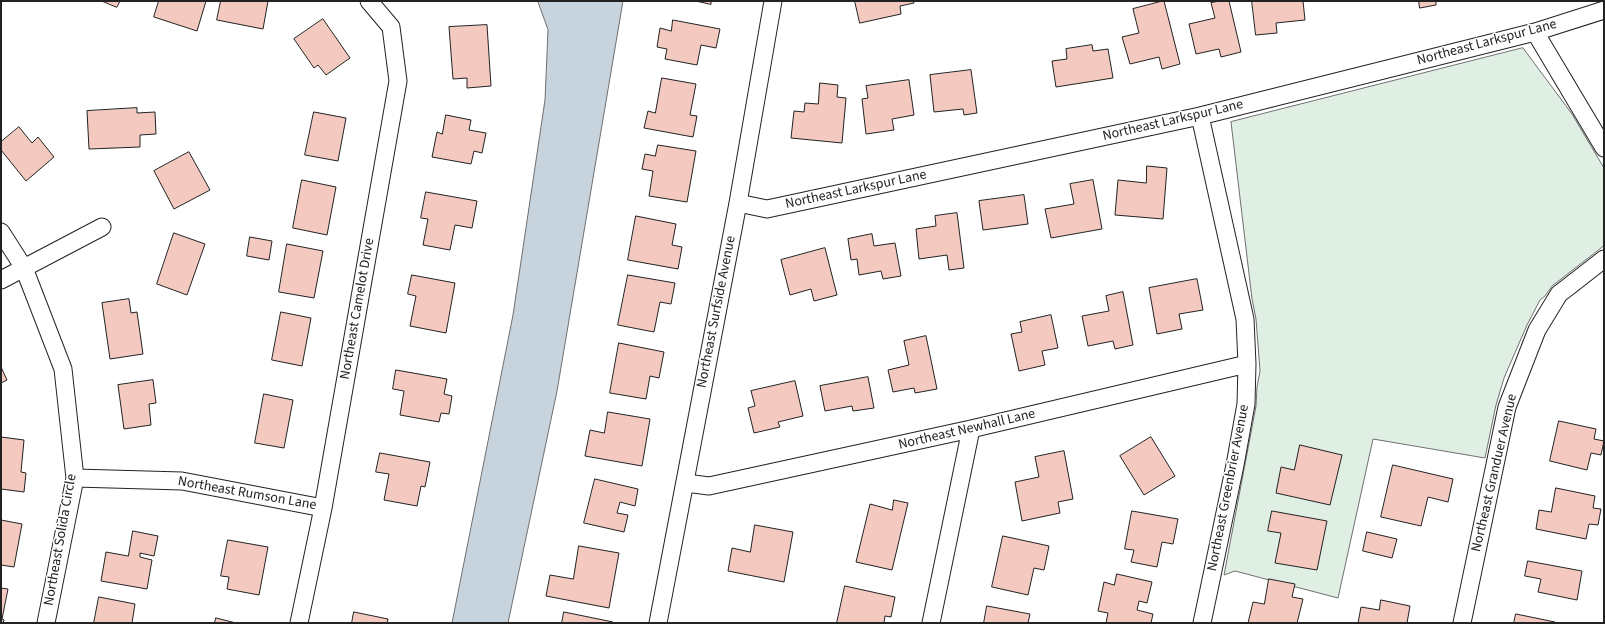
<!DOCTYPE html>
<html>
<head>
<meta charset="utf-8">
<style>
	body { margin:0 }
	#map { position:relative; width:1605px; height:624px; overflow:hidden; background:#fff; font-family:"Source Sans 3",sans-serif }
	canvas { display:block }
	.frame { position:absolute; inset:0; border:2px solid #222; pointer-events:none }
</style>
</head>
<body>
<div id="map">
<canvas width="1605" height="624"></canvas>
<div class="frame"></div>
</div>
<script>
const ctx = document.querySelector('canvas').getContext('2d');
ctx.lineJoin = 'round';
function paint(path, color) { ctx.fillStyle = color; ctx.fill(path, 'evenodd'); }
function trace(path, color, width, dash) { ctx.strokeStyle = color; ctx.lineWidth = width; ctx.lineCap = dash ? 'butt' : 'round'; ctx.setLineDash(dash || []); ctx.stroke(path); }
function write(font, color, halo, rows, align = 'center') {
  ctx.font = font + ' "Source Sans 3",sans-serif'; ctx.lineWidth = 3; ctx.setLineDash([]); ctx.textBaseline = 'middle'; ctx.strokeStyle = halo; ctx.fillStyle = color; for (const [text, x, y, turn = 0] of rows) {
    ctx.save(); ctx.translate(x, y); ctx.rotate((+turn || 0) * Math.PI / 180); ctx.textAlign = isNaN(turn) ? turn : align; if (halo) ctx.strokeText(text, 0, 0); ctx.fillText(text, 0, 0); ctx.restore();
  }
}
const green = new Path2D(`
	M 1523,48 L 1572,114 L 1604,168 L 1604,245 L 1601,248 L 1552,286 L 1545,296 L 1540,300 L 1527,325 L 1504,378 L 1496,405 L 1485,458 L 1373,439 L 1338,598 L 1235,571 L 1224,575 L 1256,406 L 1257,387 L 1260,371 L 1256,319 L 1252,299 L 1231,122 Z`);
paint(green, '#e0efe3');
trace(green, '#6f6f6f', 1);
const water = new Path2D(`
	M 538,1 L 623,1 L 557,391 L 508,623 L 452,623 L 513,315 L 545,100 L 548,30 Z`);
paint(water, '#c7d3dd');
trace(water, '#6f6f6f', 1);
const building = new Path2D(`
	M 102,1 L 120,1 L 117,7 Z
	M 159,1 L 206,1 L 197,31 L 154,17 Z
	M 221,1 L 268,1 L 263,29 L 217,20 Z
	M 696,1 L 711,1 L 711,4 Z
	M 855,1 L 913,1 L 914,3 L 900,6 L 901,14 L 860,23 Z
	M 1164,1 L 1180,64 L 1162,69 L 1159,57 L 1130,64 L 1122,37 L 1139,33 L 1133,9 Z
	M 1220,1 L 1229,1 L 1241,52 L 1221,57 L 1219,49 L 1196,54 L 1189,24 L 1215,18 L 1211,3 Z
	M 1252,1 L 1303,1 L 1305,20 L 1276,23 L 1277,33 L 1256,35 Z
	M 1419,1 L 1436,1 L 1436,5 L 1420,8 Z
	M 323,19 L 350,58 L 326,75 L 318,65 L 314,68 L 294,39 Z
	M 673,20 L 720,29 L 716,48 L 701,45 L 697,65 L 665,59 L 667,49 L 657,47 L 660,28 L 671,31 Z
	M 487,25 L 491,86 L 467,88 L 467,78 L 453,79 L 449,27 Z
	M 1092,45 L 1093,51 L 1108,49 L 1113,78 L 1056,87 L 1052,61 L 1067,59 L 1066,49 Z
	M 971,70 L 977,113 L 964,115 L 963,109 L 934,112 L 930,75 Z
	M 662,78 L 696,84 L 690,115 L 697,116 L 693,137 L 644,128 L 648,111 L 655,113 Z
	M 909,80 L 914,115 L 892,119 L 894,130 L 866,134 L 862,99 L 868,98 L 866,86 Z
	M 820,83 L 838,85 L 837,97 L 846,98 L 842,143 L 791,138 L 794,111 L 804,112 L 805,103 L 818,104 Z
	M 137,108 L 137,113 L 155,112 L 156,134 L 140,135 L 140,147 L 89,149 L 87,111 Z
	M 314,112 L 346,118 L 338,161 L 305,155 Z
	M 446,115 L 471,120 L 469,130 L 486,133 L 482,153 L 474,151 L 471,164 L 432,157 L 437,132 L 442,134 Z
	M 19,127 L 32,143 L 38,137 L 54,157 L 26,181 L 1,150 L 1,142 Z
	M 658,145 L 696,151 L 687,202 L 649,196 L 653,171 L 642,169 L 645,154 L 655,156 Z
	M 189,152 L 210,190 L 174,209 L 154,171 Z
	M 1147,166 L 1167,168 L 1163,219 L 1115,215 L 1118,180 L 1146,183 Z
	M 302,180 L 336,187 L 327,235 L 293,228 Z
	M 1093,180 L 1102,229 L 1051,238 L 1045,209 L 1074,204 L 1070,184 Z
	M 426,192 L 477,201 L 472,228 L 455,225 L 450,250 L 423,245 L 428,219 L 421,218 Z
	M 1024,195 L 1028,224 L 983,230 L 979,201 Z
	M 957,213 L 964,268 L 949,270 L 947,255 L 919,259 L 916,229 L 936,226 L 935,216 Z
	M 636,216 L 676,224 L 672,245 L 682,247 L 678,269 L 628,260 Z
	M 174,233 L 205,244 L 187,295 L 157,284 Z
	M 872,234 L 874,246 L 895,243 L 901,276 L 883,279 L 881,271 L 859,275 L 857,259 L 851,260 L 848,239 Z
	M 250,237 L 272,241 L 269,260 L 247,256 Z
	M 287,244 L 323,251 L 314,298 L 279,292 Z
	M 825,248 L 837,295 L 814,301 L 811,289 L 790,295 L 781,260 Z
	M 412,275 L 455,283 L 446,333 L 410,326 L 416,296 L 408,294 Z
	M 628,275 L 675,283 L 671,304 L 660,302 L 654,332 L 618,325 Z
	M 1197,279 L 1203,310 L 1179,314 L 1182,329 L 1157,334 L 1149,288 Z
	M 1123,292 L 1133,345 L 1115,349 L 1113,341 L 1088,346 L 1082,316 L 1109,311 L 1106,296 Z
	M 129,299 L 131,313 L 137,312 L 143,354 L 110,359 L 102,303 Z
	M 281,312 L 311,318 L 302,366 L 272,360 Z
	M 1051,315 L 1058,348 L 1042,351 L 1045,365 L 1019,371 L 1011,334 L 1022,332 L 1020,322 Z
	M 926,336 L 937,389 L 915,393 L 914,388 L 893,392 L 888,370 L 909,365 L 904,341 Z
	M 619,343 L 664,352 L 659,378 L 650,376 L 646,399 L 610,393 Z
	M 1,367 L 7,380 L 1,383 Z
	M 396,370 L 447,379 L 444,394 L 452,396 L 449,414 L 441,413 L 439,422 L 400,415 L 404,391 L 393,389 Z
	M 868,377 L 874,408 L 853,411 L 852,406 L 825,411 L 820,386 Z
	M 153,380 L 156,403 L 149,404 L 151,425 L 124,429 L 118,385 Z
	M 795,381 L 803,416 L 778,422 L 780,427 L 754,433 L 748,408 L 755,406 L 751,391 Z
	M 264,394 L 293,400 L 284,448 L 255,443 Z
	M 608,412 L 650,419 L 642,466 L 585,456 L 590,430 L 604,433 Z
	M 1559,421 L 1596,429 L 1594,439 L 1604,441 L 1601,455 L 1591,453 L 1587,470 L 1550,461 Z
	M 1,437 L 24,440 L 21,472 L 26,473 L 24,492 L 1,489 Z
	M 1151,437 L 1175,476 L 1144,495 L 1120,456 Z
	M 1300,445 L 1342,455 L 1330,505 L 1276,493 L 1281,467 L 1294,470 Z
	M 1064,451 L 1073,499 L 1058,502 L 1060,513 L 1022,521 L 1015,482 L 1039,477 L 1035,457 Z
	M 380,453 L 430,462 L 425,487 L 421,486 L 417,506 L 384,500 L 389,474 L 376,472 Z
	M 1393,465 L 1453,479 L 1448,502 L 1428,497 L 1421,526 L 1381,517 Z
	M 595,479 L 638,489 L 635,506 L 620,502 L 617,513 L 628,515 L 624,532 L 584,523 Z
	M 1556,488 L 1595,496 L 1593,508 L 1601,509 L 1598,525 L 1589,524 L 1586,539 L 1536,529 L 1539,510 L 1551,512 Z
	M 894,500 L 908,503 L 892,570 L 856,562 L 870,504 L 892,510 Z
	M 1132,511 L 1178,519 L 1173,544 L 1162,542 L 1157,567 L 1131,562 L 1134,550 L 1125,549 Z
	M 1272,511 L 1327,521 L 1317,570 L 1275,563 L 1281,533 L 1268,531 Z
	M 1,520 L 22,524 L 14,567 L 1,565 Z
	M 755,525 L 793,532 L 784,582 L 728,571 L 732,548 L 750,552 Z
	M 133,531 L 158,536 L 154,556 L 140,553 L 140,557 L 152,560 L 147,589 L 101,581 L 106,552 L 128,556 Z
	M 1367,532 L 1397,539 L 1392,558 L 1363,551 Z
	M 1003,536 L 1049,546 L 1044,570 L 1034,568 L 1028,595 L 992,587 Z
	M 228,540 L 268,547 L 259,595 L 227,589 L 229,577 L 221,576 Z
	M 579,546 L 619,553 L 609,608 L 546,596 L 550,575 L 573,579 Z
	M 1528,561 L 1582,571 L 1577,600 L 1538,592 L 1541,579 L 1525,576 Z
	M 1117,574 L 1152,582 L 1147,603 L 1139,601 L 1137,610 L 1153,614 L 1151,623 L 1106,623 L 1108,613 L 1098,611 L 1104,582 L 1114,585 Z
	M 1269,579 L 1295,584 L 1292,597 L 1303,599 L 1297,623 L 1248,623 L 1253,602 L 1264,604 Z
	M 845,586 L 895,597 L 891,617 L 885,616 L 884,623 L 837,623 Z
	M 1,588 L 8,589 L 2,619 L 4,620 L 3,623 L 1,623 Z
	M 99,597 L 135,604 L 132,623 L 94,623 Z
	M 1381,600 L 1410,606 L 1407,623 L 1358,623 L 1361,607 L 1379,610 Z
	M 987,606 L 1030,614 L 1028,623 L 984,623 Z
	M 354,612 L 388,619 L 387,623 L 352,623 Z
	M 564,612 L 613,622 L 613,623 L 562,623 Z
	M 1516,614 L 1555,622 L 1555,623 L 1514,623 Z
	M 216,618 L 236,623 L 215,623 Z`);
paint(building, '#f3c9c0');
trace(building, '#222', 1);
const street = new Path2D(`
	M 1535,32 L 1604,148
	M 1200,116 L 1245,319 L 1247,364 L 1246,404 L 1235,465 L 1202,623
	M 738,203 L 767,209 L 1200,116 L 1535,32 L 1604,10
	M 1,232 L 24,268 L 63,369 L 75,478 L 46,623
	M 1,280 L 102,227
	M 75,478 L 182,481 L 323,508
	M 686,483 L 709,486 L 971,429 L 1247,364
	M 299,623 L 323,508 L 398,81 L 391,27 L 369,1
	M 658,623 L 738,203 L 773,1
	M 931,623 L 971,429
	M 1462,623 L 1507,407 L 1537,330 L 1559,294 L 1604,259`);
trace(street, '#222', 19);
trace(street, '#fff', 17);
write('14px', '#222', '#fff', [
	["Northeast Larkspur Lane",1487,43,-15],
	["Northeast Larkspur Lane",1173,121,-13],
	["Northeast Larkspur Lane",856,190,-12],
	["Northeast Camelot Drive",358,309,-80],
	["Northeast Surfside Avenue",717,312,-79],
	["Northeast Newhall Lane",967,430,-13],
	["Northeast Granduer Avenue",1495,473,-77],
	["Northeast Greenbrier Avenue",1229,488,-79],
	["Northeast Rumson Lane",247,494,10],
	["Northeast Solida Circle",61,540,-80]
]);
</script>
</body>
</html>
